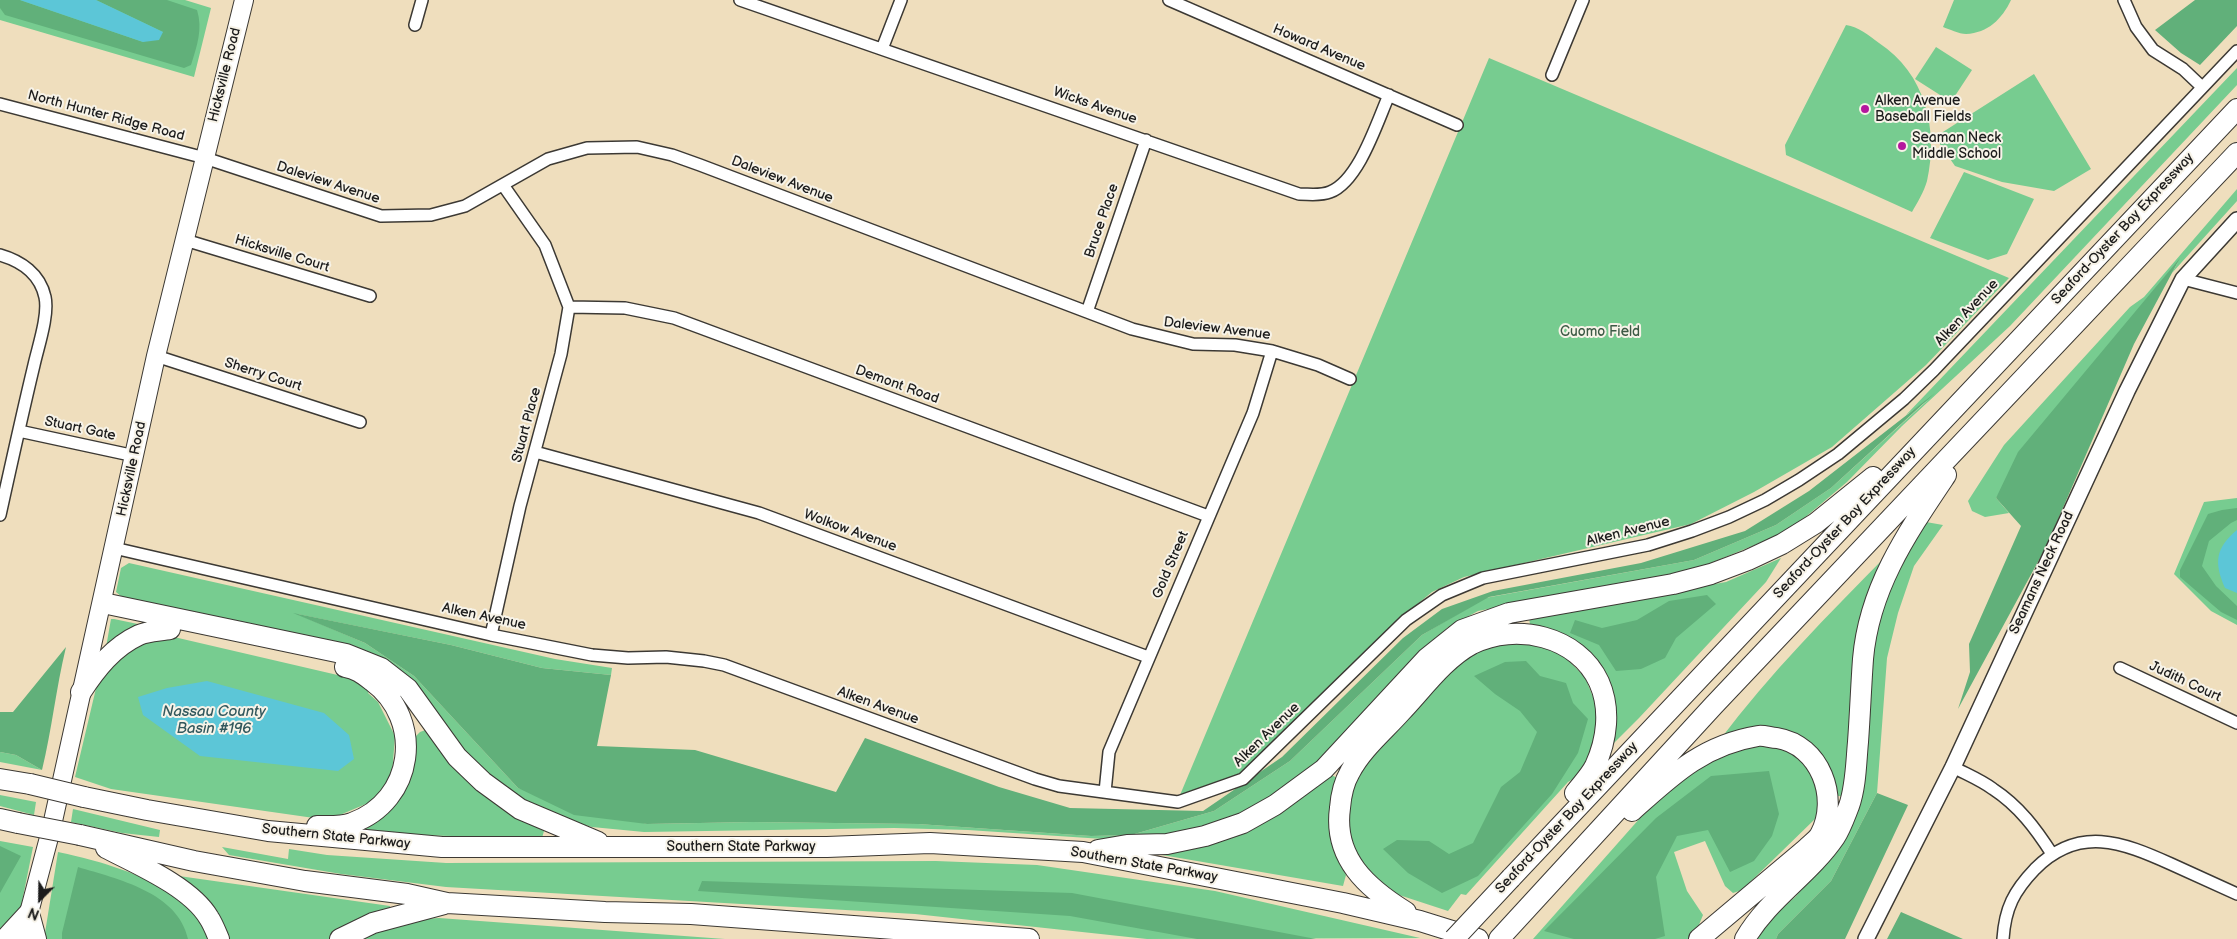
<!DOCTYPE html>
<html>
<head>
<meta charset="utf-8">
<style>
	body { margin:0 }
	#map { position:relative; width:2237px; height:939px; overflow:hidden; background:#efdebd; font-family:"Balsamiq Sans",sans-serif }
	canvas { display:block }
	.north { position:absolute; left:15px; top:874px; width:50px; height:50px; -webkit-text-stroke:4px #f7f3e8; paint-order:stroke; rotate:203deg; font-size:14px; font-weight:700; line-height:20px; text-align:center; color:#1c1c1c }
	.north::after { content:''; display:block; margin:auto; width:18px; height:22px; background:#1c1c1c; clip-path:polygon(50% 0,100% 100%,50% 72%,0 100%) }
</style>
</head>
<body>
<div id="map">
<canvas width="2237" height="939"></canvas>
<div class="north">N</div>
</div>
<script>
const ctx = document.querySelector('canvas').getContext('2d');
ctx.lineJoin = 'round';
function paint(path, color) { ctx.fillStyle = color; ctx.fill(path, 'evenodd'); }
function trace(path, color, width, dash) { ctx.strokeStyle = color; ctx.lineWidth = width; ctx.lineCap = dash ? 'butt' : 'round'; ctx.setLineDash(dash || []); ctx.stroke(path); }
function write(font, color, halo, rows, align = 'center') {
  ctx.font = font + ' "Balsamiq Sans",sans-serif'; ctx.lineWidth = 4; ctx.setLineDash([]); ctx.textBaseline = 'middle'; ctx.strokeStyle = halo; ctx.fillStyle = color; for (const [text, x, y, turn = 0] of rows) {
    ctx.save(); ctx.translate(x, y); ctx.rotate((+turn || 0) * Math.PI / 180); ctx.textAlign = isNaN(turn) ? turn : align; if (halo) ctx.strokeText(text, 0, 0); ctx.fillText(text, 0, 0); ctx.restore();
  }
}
paint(new Path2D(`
	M 0,0 L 185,0 L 211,8 L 194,77 L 0,20 Z
	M 1954,0 L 2011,0 C 2002,19 1988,33 1966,34 C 1959,34 1949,29 1943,27 Z
	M 1846,25 C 1859,27 1868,35 1879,43 C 1925,73 1939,129 1927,181 C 1924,192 1917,203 1912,212 L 1786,155 L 1785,145 Z
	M 1936,47 L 1972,70 L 1951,102 L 1915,79 Z
	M 1489,58 L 2009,278 L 1926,365 L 1832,447 L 1754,492 L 1691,524 L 1464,577 L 1432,592 L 1403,616 L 1240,775 L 1180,795 Z
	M 2237,68 L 2237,85 L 2010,326 L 1902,426 L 1847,482 L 1789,531 L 1696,569 L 1478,611 L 1447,628 L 1308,771 L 1258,809 L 1182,836 L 1118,840 L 968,830 L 894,828 L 644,832 L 592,827 L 552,816 L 509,796 L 462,757 L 404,679 L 123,598 L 116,592 L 121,568 L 129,563 L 555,659 L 612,668 L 611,675 L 542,668 L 451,645 L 297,614 L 365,643 L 414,676 L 518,788 L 647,824 L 752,822 L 918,824 L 1091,836 L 1131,835 L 1214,811 L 1290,761 L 1422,635 L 1485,598 L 1694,560 L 1776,525 L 1831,488 L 1928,400 L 1906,415 Z
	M 2034,74 L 2091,169 L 2054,191 L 2002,182 L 1955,166 L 1935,137 Z
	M 1964,172 L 2034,199 L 2007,254 L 1988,260 L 1930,238 Z
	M 2237,189 L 2237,201 L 2172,273 L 2178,262 L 1996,498 L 2009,513 L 1985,517 L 1972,511 L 1968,501 L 2004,445 L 2130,307 L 2144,297 Z
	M 2237,498 L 2237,625 L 2211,611 L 2174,574 L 2204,502 Z
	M 1926,522 L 1943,525 L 1914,566 L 1898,613 L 1887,658 L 1877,793 L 1831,881 L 1778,934 L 1776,939 L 1755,939 L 1766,922 L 1795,897 L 1829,858 L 1857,810 L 1869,649 L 1896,564 Z
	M 1888,554 L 1869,592 L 1855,643 L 1848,782 L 1844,797 L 1834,795 L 1801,740 L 1719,741 C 1770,673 1828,615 1888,554 Z
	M 1781,558 L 1766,582 L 1639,718 L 1609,748 L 1611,711 L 1608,676 L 1595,657 L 1562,634 L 1530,625 L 1529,617 L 1726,582 Z
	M 111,619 L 114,619 L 152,627 L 105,653 Z
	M 174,637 L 359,680 L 371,689 L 368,693 L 378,702 L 395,736 L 392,775 L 373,801 L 328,820 L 111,789 L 75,777 L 97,684 L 127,646 Z
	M 1524,641 L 1561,653 L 1585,677 L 1597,707 L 1597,740 L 1589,770 L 1568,782 L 1466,895 L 1461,894 L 1448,911 L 1393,893 L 1361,869 L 1346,834 L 1346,794 L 1359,767 L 1453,665 L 1487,645 Z
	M 428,729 L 511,814 L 544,831 L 542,838 L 361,834 L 360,827 L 412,740 L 420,732 Z
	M 1770,744 L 1798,755 L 1817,779 L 1820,805 L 1815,819 L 1742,890 L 1733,893 L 1725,886 L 1705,841 L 1674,852 L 1687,891 L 1703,915 L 1696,932 L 1688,939 L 1533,939 L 1648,809 L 1691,773 L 1736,748 Z
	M 0,752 L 16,755 L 42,770 L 0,762 Z
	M 1326,773 L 1338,778 L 1331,796 L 1330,836 L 1346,875 L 1343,886 L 1162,855 L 1161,849 L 1195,845 Z
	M 0,795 L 36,802 L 34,815 L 0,806 Z
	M 73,809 L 160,830 L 159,837 L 122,833 L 71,822 Z
	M 0,841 L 33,847 L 20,912 L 0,937 Z
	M 222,847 L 288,859 L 289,849 L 327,855 L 446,863 L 936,861 L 1037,865 L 1215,891 L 1420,938 L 1147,939 L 915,914 L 446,887 L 341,874 L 229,855 Z
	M 58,852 C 106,862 194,886 211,939 L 44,939 Z
	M 179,876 L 390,906 L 390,912 L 331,939 L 225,939 L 179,881 Z
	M 439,918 L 725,939 L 354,939 L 406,920 Z`), '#77cc90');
paint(new Path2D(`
	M 0,0 L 20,0 L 143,42 L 163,32 L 96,0 L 167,0 L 197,10 C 203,29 197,46 191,65 L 184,68 L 5,15 L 0,8 Z
	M 2195,0 L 2237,0 L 2237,26 L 2200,65 L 2181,53 L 2155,30 Z
	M 2180,258 L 2134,344 L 2046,547 L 1958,709 L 1970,672 L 1969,644 L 2021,526 L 1996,498 L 2018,452 Z
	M 1935,393 L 1831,488 L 1776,525 L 1694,560 L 1489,597 L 1422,635 L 1290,761 L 1214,811 L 1131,835 L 1091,836 L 918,824 L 752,822 L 647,824 L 574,815 L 518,788 L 414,676 L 365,643 L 293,613 L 451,645 L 542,668 L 611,675 L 597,746 L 695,750 L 836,792 L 865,738 L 999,787 L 1070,808 L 1203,811 L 1282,757 L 1403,638 L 1442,609 L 1493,591 L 1641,563 L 1745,531 L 1809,491 Z
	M 2237,508 L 2237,520 L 2231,523 L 2209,541 L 2202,566 L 2216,586 L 2237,606 L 2237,620 L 2221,612 L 2180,577 L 2180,570 L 2208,514 L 2222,510 Z
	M 1707,595 L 1716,604 L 1676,638 L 1665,658 L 1641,669 L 1616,671 L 1599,645 L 1570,633 L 1575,620 L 1602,628 L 1637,620 L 1669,601 Z
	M 66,647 C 56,688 52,729 42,770 L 16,755 L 0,752 L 0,712 L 13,712 Z
	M 1526,661 L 1540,676 L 1566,683 L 1573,703 L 1588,719 L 1578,753 L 1552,794 L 1478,876 L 1442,893 L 1408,873 L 1383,849 L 1397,840 L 1429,841 L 1449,854 L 1473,843 L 1501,787 L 1520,772 L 1537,732 L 1520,711 L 1495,694 L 1474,676 L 1505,662 Z
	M 1769,771 L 1779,814 L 1772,836 L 1754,861 L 1730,872 L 1708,830 L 1677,836 L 1656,877 L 1665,936 L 1655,939 L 1574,939 L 1544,931 L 1656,818 L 1711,776 Z
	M 1877,793 L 1908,805 L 1845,939 L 1776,939 L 1778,934 L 1831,881 Z
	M 0,846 L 21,856 L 0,893 Z
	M 78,867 C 117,879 178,892 188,939 L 62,939 L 62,933 Z
	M 702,881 L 1072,893 L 1316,939 L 1197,939 L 1070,916 L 698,891 Z
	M 1901,912 L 1963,939 L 1887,939 Z`), '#61b07a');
paint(new Path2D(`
	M 20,0 L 96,0 L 163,32 L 159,40 L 143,42 Z
	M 2237,530 L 2237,593 L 2225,588 C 2214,563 2215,548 2237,530 Z
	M 207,681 L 324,713 L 349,735 L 354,759 L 338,771 L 200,756 L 143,715 L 138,697 L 167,688 Z`), '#5cc6d7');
const street = new Path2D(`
	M 740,0 L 1299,194 C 1310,194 1320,196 1330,192 C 1359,181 1377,122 1389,95
	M 1169,0 L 1457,125
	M 2124,0 L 2136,27 L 2153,50 L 2183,69 L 2202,87
	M 415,25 L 422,0
	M 882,49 L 901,0
	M 1552,75 L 1583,0
	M 0,104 L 205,158 L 381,216 L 431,215 L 465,206 L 548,159 L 587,148 L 637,147 L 672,155 L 700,165 L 1132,329 L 1193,344 L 1235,345 L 1272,351 L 1318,365 L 1350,379
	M 185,240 L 370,296
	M 0,255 C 21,261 40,274 45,297 C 49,315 38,347 34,365 C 22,415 11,465 0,515
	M 2183,279 L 2237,293
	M 569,307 L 625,308 L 674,318 L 1208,516
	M 1087,312 L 1146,140
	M 156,356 L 360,422
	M 19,431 L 135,456
	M 535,452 L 759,513 L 1148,657
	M 114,548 L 491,635 L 592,655 L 628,658 L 666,657 L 704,661 L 724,665 L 1035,779 L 1059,786 L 1178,802 L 1243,779 L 1406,620 L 1442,595 L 1483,578 L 1648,545 L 1692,531 L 1729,517 L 1765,500 L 1799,480 L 1838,454 L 1904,399 L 1934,370 L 2237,51
	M 491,635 L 520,506 L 561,354 L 569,307 L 545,245 L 503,185
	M 2120,668 L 2237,723
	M 1953,767 C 1966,774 1981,780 1993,789 C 2019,806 2036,829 2052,854
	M 1105,792 L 1109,752 L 1253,413 L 1272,351
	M 2003,939 C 2005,908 2014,891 2035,869 C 2079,825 2122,842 2171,864 C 2193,874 2215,884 2237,894`);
const secondary = new Path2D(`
	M 1866,939 L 1953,767 L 2127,391 L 2183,279 L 2237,220`);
const primary = new Path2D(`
	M 22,939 L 51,830 L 156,356 L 244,0`);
const highway = new Path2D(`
	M 103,603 L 346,654 L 381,668 L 408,689 L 457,757 L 483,782 L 520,809 L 598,842
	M 81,692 C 96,669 113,647 139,635 C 148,631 161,631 170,629
	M 0,779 L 30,784
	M 84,797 L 147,810 L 268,831 L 442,847 L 827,847 L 930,843 L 1083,852 L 1343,903 L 1420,921 L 1478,939
	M 1632,811 C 1672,775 1703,745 1758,736 C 1764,735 1771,738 1777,738 C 1820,745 1840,798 1820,835 C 1817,840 1811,844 1806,849 L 1699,939
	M 0,819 L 18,823
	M 317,826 C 328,826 342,827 352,823 C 414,801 425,720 372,681 C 363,674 357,669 345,667
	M 80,835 L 194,861 L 305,881 L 407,894 L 447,903 L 605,912 L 691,914 L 1029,939
	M 106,848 C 137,864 191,887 209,918 C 213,924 216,932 219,939
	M 1098,850 L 1127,845 L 1167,844 L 1205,836 L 1243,823 L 1275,805 L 1324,769 L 1427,658 L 1462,630 L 1509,613 L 1673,584 L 1711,574 L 1748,560 L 1782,544 L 1816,523 L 1873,477
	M 1511,878 L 2237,109
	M 1406,912 C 1367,888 1333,858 1340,808 C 1341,795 1343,784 1350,772 C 1362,749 1384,731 1401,712 C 1423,689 1444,659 1472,644 C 1516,622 1578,636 1599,682 C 1611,709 1607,740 1595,766 C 1590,776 1581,785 1575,793
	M 29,913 L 36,939
	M 5,939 L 29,913
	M 340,939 L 373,923 L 444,904
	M 1499,939 L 1714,705 L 2237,153
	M 1745,939 C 1768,899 1809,875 1835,837 C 1841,828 1845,816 1849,806 C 1856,786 1856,763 1858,742 C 1860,715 1861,687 1863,659 C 1869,588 1907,533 1946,475`);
trace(street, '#3c3934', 14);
trace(secondary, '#3c3934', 18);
trace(primary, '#3c3934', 20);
trace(highway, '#3c3934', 22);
trace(street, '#fff', 11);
trace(secondary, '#fff', 15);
trace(primary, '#fff', 18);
trace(highway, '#fff', 20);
const highwayBridge = new Path2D(`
	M 30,784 L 84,797
	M 18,823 L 80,835
	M 1454,939 L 1511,878`);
trace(highwayBridge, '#3c3934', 22, []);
trace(highwayBridge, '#fff', 20);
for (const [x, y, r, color] of [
	[1865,109,5,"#b5179e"],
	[1902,146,5,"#b5179e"]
]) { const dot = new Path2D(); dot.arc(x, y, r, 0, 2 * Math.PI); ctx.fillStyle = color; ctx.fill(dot); trace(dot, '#f7f3e8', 2); }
write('14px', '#1c1c1c', '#f7f3e8', [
	["Howard Avenue",1319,48,23],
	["Hicksville Road",225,75,-76],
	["Wicks Avenue",1095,106,19],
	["North Hunter Ridge Road",106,116,15],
	["Daleview Avenue",782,180,21],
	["Daleview Avenue",328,183,18],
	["Bruce Place",1102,221,-71],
	["Seaford-Oyster Bay Expressway",2123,229,-47],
	["Hicksville Court",282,254,17],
	["Alken Avenue",1967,313,-47],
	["Daleview Avenue",1217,329,7],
	["Sherry Court",263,375,18],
	["Demont Road",897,385,20],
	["Stuart Place",527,425,-75],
	["Stuart Gate",80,429,12],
	["Hicksville Road",132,469,-78],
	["Seaford-Oyster Bay Expressway",1845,523,-47],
	["Wolkow Avenue",850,531,20],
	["Alken Avenue",1628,532,-14],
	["Gold Street",1171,565,-67],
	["Seamans Neck Road",2042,573,-65],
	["Alken Avenue",484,617,12],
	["Judith Court",2185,682,25],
	["Alken Avenue",878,706,20],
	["Alken Avenue",1267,735,-44],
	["Seaford-Oyster Bay Expressway",1567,818,-47],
	["Southern State Parkway",336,837,6],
	["Southern State Parkway",741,847],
	["Southern State Parkway",1144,865,10]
]);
write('14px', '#1c1c1c', '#f7f3e8', [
	["Alken Avenue",1875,101],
	["Baseball Fields",1875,117],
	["Seaman Neck",1912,138],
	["Middle School",1912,154]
], 'left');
write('14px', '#3c5a45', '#f7f3e8', [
	["Cuomo Field",1600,332]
]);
write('italic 15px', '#32585d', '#f7f3e8', [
	["Nassau County",214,712],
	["Basin #196",214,729]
]);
</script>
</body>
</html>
